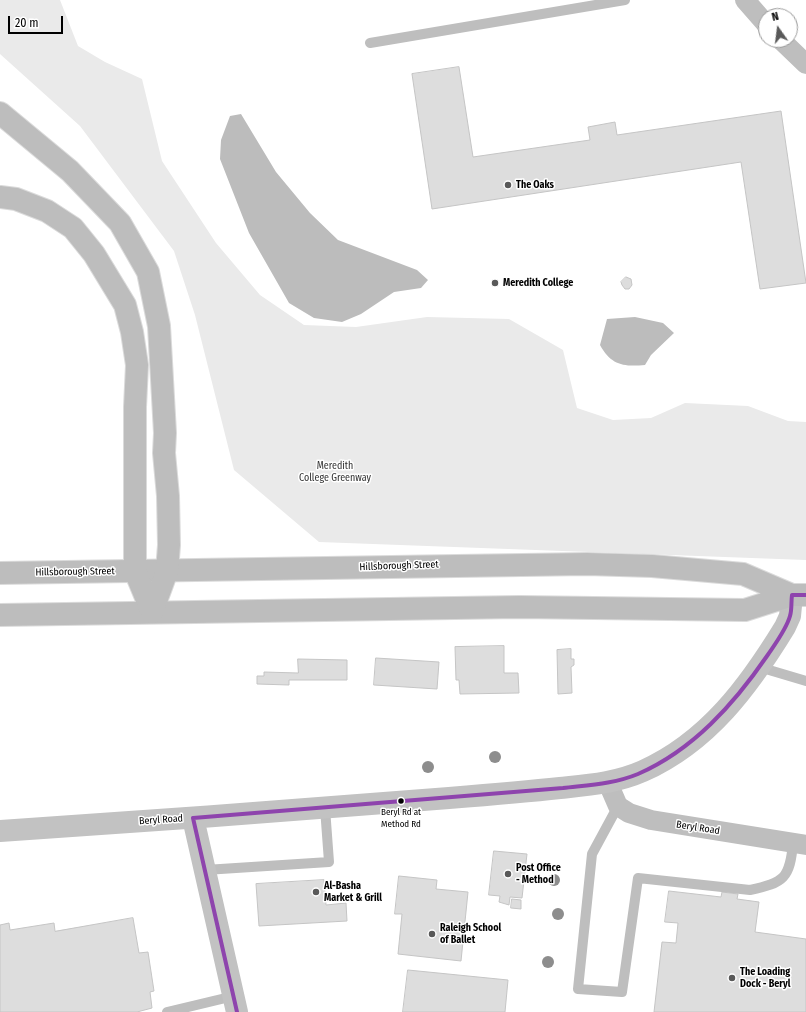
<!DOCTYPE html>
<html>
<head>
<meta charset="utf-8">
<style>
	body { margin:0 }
	#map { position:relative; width:806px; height:1012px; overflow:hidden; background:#fff; font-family:"Fira Sans Condensed",sans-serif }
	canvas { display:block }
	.north { position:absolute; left:758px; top:8px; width:40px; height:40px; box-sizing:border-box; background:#fff; border:1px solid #999; border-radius:50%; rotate:346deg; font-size:11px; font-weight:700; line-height:16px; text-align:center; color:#000 }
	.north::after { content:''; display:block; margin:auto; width:14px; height:18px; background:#595959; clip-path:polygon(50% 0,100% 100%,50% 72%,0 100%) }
	.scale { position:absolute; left:8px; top:16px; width:55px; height:18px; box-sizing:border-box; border:2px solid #000; border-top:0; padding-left:5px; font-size:12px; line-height:14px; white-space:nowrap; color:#000; -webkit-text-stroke:3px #fff; paint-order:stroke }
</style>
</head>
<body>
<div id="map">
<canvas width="806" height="1012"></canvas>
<div class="north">N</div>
<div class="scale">20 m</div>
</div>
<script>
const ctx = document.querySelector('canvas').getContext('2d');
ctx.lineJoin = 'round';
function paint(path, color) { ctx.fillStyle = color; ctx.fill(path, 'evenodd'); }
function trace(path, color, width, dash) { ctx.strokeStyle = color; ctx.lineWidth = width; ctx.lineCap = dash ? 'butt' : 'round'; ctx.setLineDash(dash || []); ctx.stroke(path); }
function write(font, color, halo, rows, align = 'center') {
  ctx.font = font + ' "Fira Sans Condensed",sans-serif'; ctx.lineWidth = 3; ctx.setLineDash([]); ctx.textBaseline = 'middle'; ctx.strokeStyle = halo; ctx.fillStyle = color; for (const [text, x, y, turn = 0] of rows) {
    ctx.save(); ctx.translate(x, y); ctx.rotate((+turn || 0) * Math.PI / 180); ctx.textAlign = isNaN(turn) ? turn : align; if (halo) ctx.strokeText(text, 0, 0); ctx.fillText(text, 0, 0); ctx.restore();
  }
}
paint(new Path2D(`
	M 0,0 L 60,0 L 78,46 L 105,62 L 142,79 L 162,161 L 216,243 L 260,295 L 304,325 L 356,327 L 427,317 L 509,319 L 563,350 L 577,408 L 613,420 L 651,418 L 685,403 L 748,406 L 788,421 L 806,422 L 806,560 L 319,542 L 234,470 L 195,315 L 174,251 L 80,126 L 0,54 Z`), '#eaeaea');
paint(new Path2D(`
	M 241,114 L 276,172 L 310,213 L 338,240 L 417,270 L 428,280 L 421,288 L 394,292 L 361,314 L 342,322 L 314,318 L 289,303 L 249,233 L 220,159 L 221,140 L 230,116 Z
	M 635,317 L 663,323 L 674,333 L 651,355 L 645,365 C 623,367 611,365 600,345 L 607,319 Z`), '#bcbcbc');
const building = new Path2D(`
	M 459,67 L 473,157 L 590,140 L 588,127 L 615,122 L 617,135 L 781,111 L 806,283 L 760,289 L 741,162 L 432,209 L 412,74 Z
	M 626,277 L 631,279 L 632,285 L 629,289 L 625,289 L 622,285 L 621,282 Z
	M 504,646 L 504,673 L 518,673 L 519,693 L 460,694 L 459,680 L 456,680 L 455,647 Z
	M 571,649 L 571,659 L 574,659 L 574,665 L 571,667 L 572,693 L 558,694 L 557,650 Z
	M 376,658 L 439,662 L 437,689 L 374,685 Z
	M 298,659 L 347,660 L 347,680 L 289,680 L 289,685 L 257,684 L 257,676 L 264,676 L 264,672 L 298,673 Z
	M 494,851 L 527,854 L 522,898 L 510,897 L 509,905 L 499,902 L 500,896 L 489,895 Z
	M 399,876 L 437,880 L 436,889 L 468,892 L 461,961 L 398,954 L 402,914 L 395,914 Z
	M 324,880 L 326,905 L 346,903 L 347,921 L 259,926 L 256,884 Z
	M 669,891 L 721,897 L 722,892 L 738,894 L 737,899 L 759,902 L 755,932 L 806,939 L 806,1012 L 654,1012 L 662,942 L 676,943 L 678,923 L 665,922 Z
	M 512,899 L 521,900 L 521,909 L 511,908 Z
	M 133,918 L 139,953 L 148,952 L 154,991 L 150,992 L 152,1008 L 137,1012 L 0,1012 L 0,925 L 9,923 L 10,930 L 54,923 L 55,931 Z
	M 408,970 L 508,980 L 505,1012 L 403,1012 Z`);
paint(building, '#ddd');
trace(building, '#c5c5c5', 1);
const primary = new Path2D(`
	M 0,573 L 587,564 L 652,566 L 743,574 L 792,595
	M 0,615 L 519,607 L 745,610 L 792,595 L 806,595`);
const highway = new Path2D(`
	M 0,113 L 70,171 L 120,223 L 148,272 L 159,326 L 165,433 L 164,453 L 168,496 L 169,545 L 167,571 L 152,612
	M 0,197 L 16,199 L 47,211 L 73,228 L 94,254 L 125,305 L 132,332 L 137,365 L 135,407 L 135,571 L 152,612`);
trace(primary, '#dbdbdb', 24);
trace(highway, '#dbdbdb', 24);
trace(new Path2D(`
	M 370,43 L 625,0
	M 759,667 L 806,681
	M 618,806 L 592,854 L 578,989 L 622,992 L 638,878 L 750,890 C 784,883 790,878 793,843
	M 205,870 L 329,862 L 325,808
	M 167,1012 L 234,996`), '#bebebe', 10);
trace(new Path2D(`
	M 745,0 L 766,24
	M 781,40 L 806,64
	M 608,783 L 618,806 L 629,813 L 651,820 L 806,845`), '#bebebe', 20);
trace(new Path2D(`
	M 193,818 L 237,1012
	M 0,831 C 150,821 299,810 449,798 C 486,795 523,792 560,788 C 588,785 616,783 643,771 C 708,742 749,686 785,627 L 790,616 L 792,595`), '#c2c2c2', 22);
trace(primary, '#bdbdbd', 22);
trace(highway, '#bdbdbd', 22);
trace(new Path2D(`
	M 237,1012 L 193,818 L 563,788 C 588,785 614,784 638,774 C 693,750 734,704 767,656 C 775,644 786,630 790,616 C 792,610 791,602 792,595 L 806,595`), '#8e44ad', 4);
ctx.fillStyle = '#8d8d8d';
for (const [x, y] of [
	[495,757],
	[428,767],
	[554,880],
	[558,914],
	[548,962]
]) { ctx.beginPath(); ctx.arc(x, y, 6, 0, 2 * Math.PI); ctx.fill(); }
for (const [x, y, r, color] of [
	[508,185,4,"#595959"],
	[495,283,4,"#595959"],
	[401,801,3.5,"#000"],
	[508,874,4,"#595959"],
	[316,892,4,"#595959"],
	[432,934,4,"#595959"],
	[732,978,4,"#595959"]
]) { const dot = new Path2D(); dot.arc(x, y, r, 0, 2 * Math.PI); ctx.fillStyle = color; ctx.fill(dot); trace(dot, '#fff', 1.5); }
write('9px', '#000', '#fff', [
	["Beryl Rd at",401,812],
	["Method Rd",401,824]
]);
write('bold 10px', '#000', '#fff', [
	["The Oaks",516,185],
	["Meredith College",503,283],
	["Post Office",516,868],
	["- Method",516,880],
	["Al-Basha",324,886],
	["Market & Grill",324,898],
	["Raleigh School",440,928],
	["of Ballet",440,940],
	["The Loading",740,972],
	["Dock - Beryl",740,984]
], 'left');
write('10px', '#303030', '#fff', [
	["Meredith",335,466],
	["College Greenway",335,478]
]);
write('10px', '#000', '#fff', [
	["Hillsborough Street",399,566,-2],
	["Hillsborough Street",75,572,-1],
	["Beryl Road",161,820,-4],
	["Beryl Road",698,828,9]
]);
</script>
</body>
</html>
